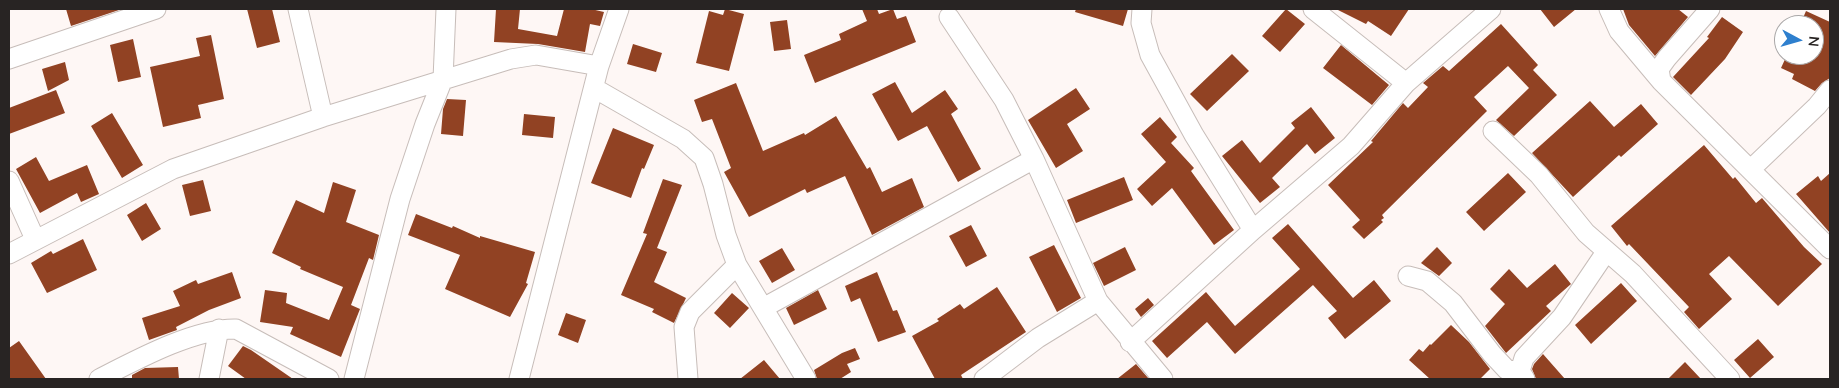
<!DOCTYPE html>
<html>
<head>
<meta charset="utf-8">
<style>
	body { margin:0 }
	#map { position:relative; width:1839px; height:388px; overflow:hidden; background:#fef7f5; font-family:"Nunito Sans",sans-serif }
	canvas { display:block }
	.frame { position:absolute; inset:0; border:10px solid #282423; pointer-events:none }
	.north { position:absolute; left:1774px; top:15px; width:50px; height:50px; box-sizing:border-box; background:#fff; border:1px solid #a9a7a7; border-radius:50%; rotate:96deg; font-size:14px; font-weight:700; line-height:20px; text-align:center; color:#282423 }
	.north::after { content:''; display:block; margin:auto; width:18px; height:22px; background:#2e7fce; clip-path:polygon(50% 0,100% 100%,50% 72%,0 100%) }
</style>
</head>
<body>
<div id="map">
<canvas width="1839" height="388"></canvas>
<div class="frame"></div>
<div class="north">N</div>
</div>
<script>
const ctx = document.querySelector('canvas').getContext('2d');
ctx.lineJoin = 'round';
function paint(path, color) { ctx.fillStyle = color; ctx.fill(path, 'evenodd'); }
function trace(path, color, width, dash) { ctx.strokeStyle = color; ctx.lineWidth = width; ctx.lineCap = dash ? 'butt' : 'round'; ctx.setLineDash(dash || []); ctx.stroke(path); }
paint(new Path2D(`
	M 66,9 L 122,9 L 71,26 Z
	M 247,9 L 272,9 L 280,42 L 257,48 Z
	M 496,9 L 520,9 L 518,29 L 557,36 L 564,9 L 591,9 L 604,12 L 600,26 L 590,24 L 585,52 L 538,44 L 494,42 Z
	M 725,9 L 744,14 L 729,71 L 696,63 L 709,11 L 723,15 Z
	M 862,9 L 877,9 L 879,14 L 893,9 L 897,19 L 906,16 L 916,42 L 815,83 L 804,55 L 841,40 L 839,34 L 867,21 Z
	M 1076,9 L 1128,9 L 1123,26 L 1075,12 Z
	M 1286,9 L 1305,24 L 1280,52 L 1262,36 Z
	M 1336,9 L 1409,9 L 1391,36 L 1368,21 L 1366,24 Z
	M 1540,9 L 1576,9 L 1554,27 Z
	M 1623,9 L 1678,9 L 1688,17 L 1655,56 L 1629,25 Z
	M 1806,11 L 1830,22 L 1830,78 L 1822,83 L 1815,91 L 1792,79 L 1794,74 L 1781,68 L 1787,55 L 1814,55 L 1814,25 L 1800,25 Z
	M 1722,17 L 1743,32 L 1725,59 L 1691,95 L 1673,77 L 1709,38 L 1707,37 Z
	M 787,20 L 791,49 L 774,51 L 770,22 Z
	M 1501,24 L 1538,65 L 1533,70 L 1557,95 L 1514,136 L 1496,120 L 1529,88 L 1508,66 L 1474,97 L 1487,111 L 1382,215 L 1384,218 L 1381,220 L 1383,222 L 1364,239 L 1352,227 L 1360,220 L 1328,185 L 1373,142 L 1371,141 L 1403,103 L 1408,108 L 1428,87 L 1423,83 L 1443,66 L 1449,71 Z
	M 211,35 L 224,99 L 198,105 L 201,118 L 163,127 L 150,67 L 200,56 L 196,38 Z
	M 133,39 L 141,77 L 118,82 L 110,45 Z
	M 633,44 L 662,53 L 656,72 L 627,64 Z
	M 1341,45 L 1389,85 L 1372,105 L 1323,68 Z
	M 1232,54 L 1249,71 L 1207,111 L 1190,94 Z
	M 65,62 L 69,80 L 48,91 L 42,69 Z
	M 895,82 L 912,113 L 945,90 L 958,109 L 951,114 L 981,169 L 958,182 L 927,126 L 898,141 L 872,94 Z
	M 736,83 L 763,151 L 804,133 L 805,135 L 836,116 L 867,169 L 870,167 L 882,192 L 912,178 L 924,207 L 872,235 L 845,176 L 807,193 L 805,189 L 749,217 L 724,172 L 731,168 L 712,119 L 702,122 L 694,100 Z
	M 1076,88 L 1090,109 L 1067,124 L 1083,151 L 1056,168 L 1028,120 Z
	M 56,90 L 65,113 L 9,134 L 9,108 Z
	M 447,99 L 466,100 L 463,136 L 441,134 L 443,109 Z
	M 1590,101 L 1614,127 L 1641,104 L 1658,124 L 1621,157 L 1619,155 L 1573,197 L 1532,153 Z
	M 1311,107 L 1335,138 L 1315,154 L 1307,144 L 1272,178 L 1280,187 L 1260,203 L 1222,156 L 1242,140 L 1260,163 L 1295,128 L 1291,123 Z
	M 112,113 L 143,165 L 122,178 L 91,126 Z
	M 524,114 L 555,117 L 553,138 L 522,135 Z
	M 1160,117 L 1177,137 L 1171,143 L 1194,168 L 1191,171 L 1234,230 L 1214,245 L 1172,188 L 1152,206 L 1137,189 L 1166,162 L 1141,134 Z
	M 613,128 L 654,145 L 644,169 L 642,168 L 631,198 L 591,183 Z
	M 1704,145 L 1733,179 L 1735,177 L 1756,203 L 1762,198 L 1804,247 L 1822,264 L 1778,306 L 1729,256 L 1709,274 L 1732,299 L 1699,329 L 1684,312 L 1689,307 L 1629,244 L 1627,246 L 1611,226 Z
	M 36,157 L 49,181 L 87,165 L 99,194 L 81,202 L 77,193 L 40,213 L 16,169 Z
	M 1508,173 L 1526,192 L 1484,231 L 1466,212 Z
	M 1830,173 L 1830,233 L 1796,194 L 1818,176 L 1821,181 Z
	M 1124,177 L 1133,200 L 1076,223 L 1067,200 Z
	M 663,179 L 682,185 L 657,248 L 667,252 L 654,282 L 686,298 L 674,323 L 652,312 L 654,309 L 621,295 L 647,234 L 643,233 Z
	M 203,180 L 211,211 L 190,216 L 182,185 Z
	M 333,182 L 356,190 L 346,222 L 379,235 L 373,260 L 369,258 L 351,305 L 360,309 L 341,357 L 290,334 L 293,327 L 260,322 L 265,290 L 287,293 L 286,303 L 329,320 L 343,287 L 300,269 L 301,267 L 272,253 L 296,200 L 324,213 Z
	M 146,203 L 161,229 L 142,241 L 127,215 Z
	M 416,214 L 452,228 L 453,226 L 480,238 L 480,236 L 535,252 L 526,283 L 528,284 L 510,317 L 445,289 L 460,255 L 408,235 Z
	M 1288,224 L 1353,298 L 1374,280 L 1391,301 L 1345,339 L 1328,318 L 1337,311 L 1313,285 L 1235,354 L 1207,322 L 1167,358 L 1152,341 L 1206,292 L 1235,326 L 1300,269 L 1272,238 Z
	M 971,225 L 987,256 L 966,267 L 949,236 Z
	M 83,239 L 97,270 L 47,293 L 31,263 L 51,251 L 53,254 Z
	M 1054,245 L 1081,298 L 1057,312 L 1029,257 Z
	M 1125,247 L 1136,270 L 1104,286 L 1093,263 Z
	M 1437,247 L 1452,263 L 1439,276 L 1421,263 Z
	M 782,248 L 795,270 L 772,283 L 759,261 Z
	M 1555,264 L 1571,284 L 1546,306 L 1551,311 L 1506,353 L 1485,326 L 1505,304 L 1490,289 L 1509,269 L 1527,288 Z
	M 232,272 L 241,298 L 209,310 L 176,327 L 177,330 L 149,340 L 142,318 L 180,306 L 173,291 L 196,280 L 198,284 Z
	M 877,272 L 893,311 L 897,310 L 906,332 L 878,342 L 860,298 L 851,302 L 845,286 Z
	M 1621,283 L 1637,301 L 1591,344 L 1575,325 Z
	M 997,287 L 1026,332 L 961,375 L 963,379 L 935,379 L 912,336 L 939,321 L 937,319 L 960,304 L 964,309 Z
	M 818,290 L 827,309 L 794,325 L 786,308 Z
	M 732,293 L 749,308 L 730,328 L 714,313 Z
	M 1148,298 L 1154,305 L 1141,317 L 1135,309 Z
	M 566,313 L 586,320 L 578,343 L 558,335 Z
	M 1451,325 L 1469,342 L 1490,369 L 1480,379 L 1430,379 L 1409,360 L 1419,349 L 1423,352 L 1430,344 L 1431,345 Z
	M 1758,339 L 1774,357 L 1750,378 L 1734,360 Z
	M 19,341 L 46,379 L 9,379 L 9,348 Z
	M 243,346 L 251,350 L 293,379 L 246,379 L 228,366 Z
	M 855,348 L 860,359 L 847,364 L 851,372 L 840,379 L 817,379 L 814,370 L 842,353 Z
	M 1543,354 L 1565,379 L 1536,379 L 1532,369 L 1534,364 Z
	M 764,360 L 780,379 L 740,379 Z
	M 1685,362 L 1701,379 L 1668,379 Z
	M 1136,364 L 1149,379 L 1117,379 Z
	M 178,367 L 179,379 L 132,379 L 132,375 L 145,368 Z`), '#914223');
const minor = new Path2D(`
	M 1142,9 L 1141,23 L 1150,55 L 1194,135 L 1253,230
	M 1313,9 L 1406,83
	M 1609,9 L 1619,31 L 1661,81
	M 1710,9 L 1667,58 L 1659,69 L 1661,81 L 1830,249
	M 949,17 L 1004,100 L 1034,159 L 1098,301 L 1163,379
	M 9,59 L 156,9
	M 594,88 L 683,139 L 704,158 L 713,184 L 726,235 L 737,265 L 806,379
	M 323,117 L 511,59 L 536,55 L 599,66
	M 1493,131 L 1539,175 L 1586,233 L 1633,274 L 1730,379
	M 1751,169 L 1817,106 L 1830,90
	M 9,181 L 35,239
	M 9,254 L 173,169 L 323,117 L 298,9
	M 1408,276 L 1427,281 L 1453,303 L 1492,354 L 1507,370 L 1520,371
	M 763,308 L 1034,159
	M 1130,342 L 1253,230 L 1351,146 L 1406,83 L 1491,9
	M 99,379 C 136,360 195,328 236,329 L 329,379
	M 209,379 L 219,329
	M 354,379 L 400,199 L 425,124 L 443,79 L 446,9
	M 519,379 L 599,66 L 619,9
	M 688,379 L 684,327 L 690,312 L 737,265
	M 984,379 L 1038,338 L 1098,301
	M 1525,379 L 1520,371 L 1524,358 L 1562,317 L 1606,252`);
trace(minor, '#c7bdb9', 21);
trace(minor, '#fff', 19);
</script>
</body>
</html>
